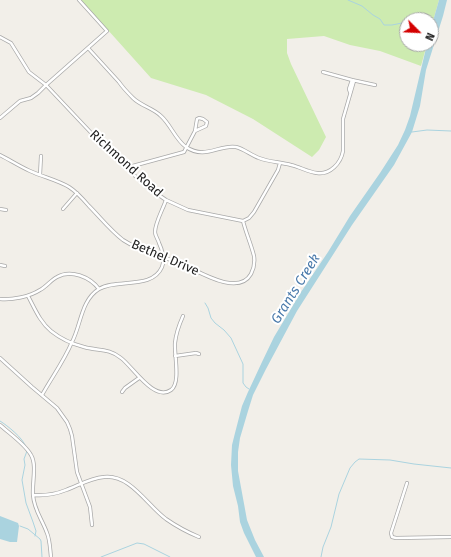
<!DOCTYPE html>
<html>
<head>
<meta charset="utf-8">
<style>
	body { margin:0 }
	#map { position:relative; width:451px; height:557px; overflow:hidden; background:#f2efe9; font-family:"Fira Sans",sans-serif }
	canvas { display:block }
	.north { position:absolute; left:399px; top:12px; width:40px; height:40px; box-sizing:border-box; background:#fff; border:1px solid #a7a7a7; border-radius:50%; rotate:114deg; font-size:11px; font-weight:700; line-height:16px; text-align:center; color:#222 }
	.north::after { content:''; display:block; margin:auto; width:14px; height:18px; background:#d40000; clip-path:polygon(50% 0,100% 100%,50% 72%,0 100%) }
</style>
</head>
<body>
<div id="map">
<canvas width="451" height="557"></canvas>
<div class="north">N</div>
</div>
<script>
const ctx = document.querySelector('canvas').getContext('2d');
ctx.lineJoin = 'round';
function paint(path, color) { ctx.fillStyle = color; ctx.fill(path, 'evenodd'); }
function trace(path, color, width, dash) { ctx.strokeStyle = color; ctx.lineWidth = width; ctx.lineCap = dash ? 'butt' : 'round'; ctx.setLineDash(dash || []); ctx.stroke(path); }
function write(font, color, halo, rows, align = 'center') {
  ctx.font = font + ' "Fira Sans",sans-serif'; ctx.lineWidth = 4; ctx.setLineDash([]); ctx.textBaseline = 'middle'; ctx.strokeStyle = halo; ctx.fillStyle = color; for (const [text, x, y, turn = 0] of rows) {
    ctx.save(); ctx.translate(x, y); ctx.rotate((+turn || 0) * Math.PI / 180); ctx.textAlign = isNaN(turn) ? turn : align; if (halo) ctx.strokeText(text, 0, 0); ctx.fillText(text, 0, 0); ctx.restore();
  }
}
paint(new Path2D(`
	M 81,0 L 439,0 L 431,28 L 431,20 L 407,20 L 407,44 L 427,44 L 421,66 L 380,51 L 350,45 L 324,36 L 287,39 L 287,53 L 291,64 L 326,137 L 319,150 L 312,157 L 253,119 L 206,95 L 151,78 Z`), '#cdebb0');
paint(new Path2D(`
	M 439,0 L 447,0 L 443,16 L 426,70 L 420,106 L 412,132 L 394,165 L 352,225 L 297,311 L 266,369 L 253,395 L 248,411 L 240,438 L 238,452 L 238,471 L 247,520 L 255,540 L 264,557 L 256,557 L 244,533 L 240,522 L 238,506 L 233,486 L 231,465 L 232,445 L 235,433 L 242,406 L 248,392 L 262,362 L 274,337 L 301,292 L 328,252 L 350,216 L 380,173 L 398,145 L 405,130 L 410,116 L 427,44 L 431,44 L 431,28 Z
	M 0,516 L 18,523 L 19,526 L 17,542 L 10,542 L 0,539 Z`), '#aad3df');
trace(new Path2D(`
	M 348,0 L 362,6 L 373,15 L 380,19 L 384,25 L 392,25 L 407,22
	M 412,132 L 427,130 L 451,131
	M 205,303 L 208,308 L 211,318 L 215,323 L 224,330 L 231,338 L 243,364 L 243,383 L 246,387 L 249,389
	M 0,421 C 8,426 23,438 26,447
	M 27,451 L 24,459 L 25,465 L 22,480 L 26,503 L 33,522 L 36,531 L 35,536
	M 20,526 L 28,529 L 40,539 L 41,541 L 42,557
	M 101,557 L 137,543 L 144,544 L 170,557
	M 321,557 L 323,547 L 331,527 L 339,494 L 350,468 L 355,462 L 359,459 L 390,460 L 414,464 L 451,468`), '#aad3df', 1);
const street = new Path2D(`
	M 0,37 L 11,43 L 29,72 L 46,85 L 96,138 L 129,167 L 134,175 L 150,189 L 166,200 L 188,210 L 243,221 L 249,218 L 254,212 L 278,170 L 280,163
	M 88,48 C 98,59 109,71 119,82 C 123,88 128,93 133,98 C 141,106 153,108 161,116 C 171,125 175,139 186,147 C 205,160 220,144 236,147 C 244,149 251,155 259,158 C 269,162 280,162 291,165 C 300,167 308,172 317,173 C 330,175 341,163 343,151 L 343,119 L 354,81
	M 323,72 L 352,80 L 375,85
	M 350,92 L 349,89 L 352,80
	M 0,118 L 20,101 L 31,98 L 38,93 L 46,85 L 107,31 L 79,0
	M 0,155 C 10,160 19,166 30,171 C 43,177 57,180 69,187 C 77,192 83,199 89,206 C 100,217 110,230 123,240 C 141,252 162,256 182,264 C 198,271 238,297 251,274 C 254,268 255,262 254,256 C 251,244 246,233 243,221
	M 129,167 L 184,152 L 195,131 L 206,126 L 207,122 L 203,119 L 199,118 L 197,119 L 195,131
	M 40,175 L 41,156
	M 0,209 L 6,210
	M 63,209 L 77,193
	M 0,265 L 5,266
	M 28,296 C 35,309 40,322 51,331 C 61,339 72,344 84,347 C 98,351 109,348 121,358 C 133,367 154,402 171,390 C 181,383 174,354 175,343 C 176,333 179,325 183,316
	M 0,299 C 12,300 29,297 40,290 C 46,287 51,280 57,277 C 71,269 90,277 99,289
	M 175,356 L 196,353 L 199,354
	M 0,358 L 32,387 L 57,408 L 67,422 L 70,429 L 72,436 L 77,472 L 90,507 L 92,525
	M 122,392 L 125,388 L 139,378
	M 42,395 C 52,377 64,361 72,342 C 81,325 81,300 99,289 C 117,278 152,290 162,267 C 165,260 162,249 159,243 C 158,239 155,236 155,232 C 155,223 163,209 166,200
	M 0,425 C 10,434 25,444 31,455 C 37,465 32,483 33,495 C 34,510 42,519 47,533 C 50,540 50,549 51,557
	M 407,483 L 391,533 L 392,537 L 396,538 L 451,537
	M 33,495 C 44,496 56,494 66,490 C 79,485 91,478 104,477 C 130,474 147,505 166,519 C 176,526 187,532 199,537`);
trace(street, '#a9a9a9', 4);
trace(street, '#fff', 2.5);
write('13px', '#222', '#fff', [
	["Richmond Road",126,164,42],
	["Bethel Drive",165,258,23]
]);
write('italic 14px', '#4a7aab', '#fff', [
	["Grants Creek",296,289,-58]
]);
</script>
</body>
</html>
